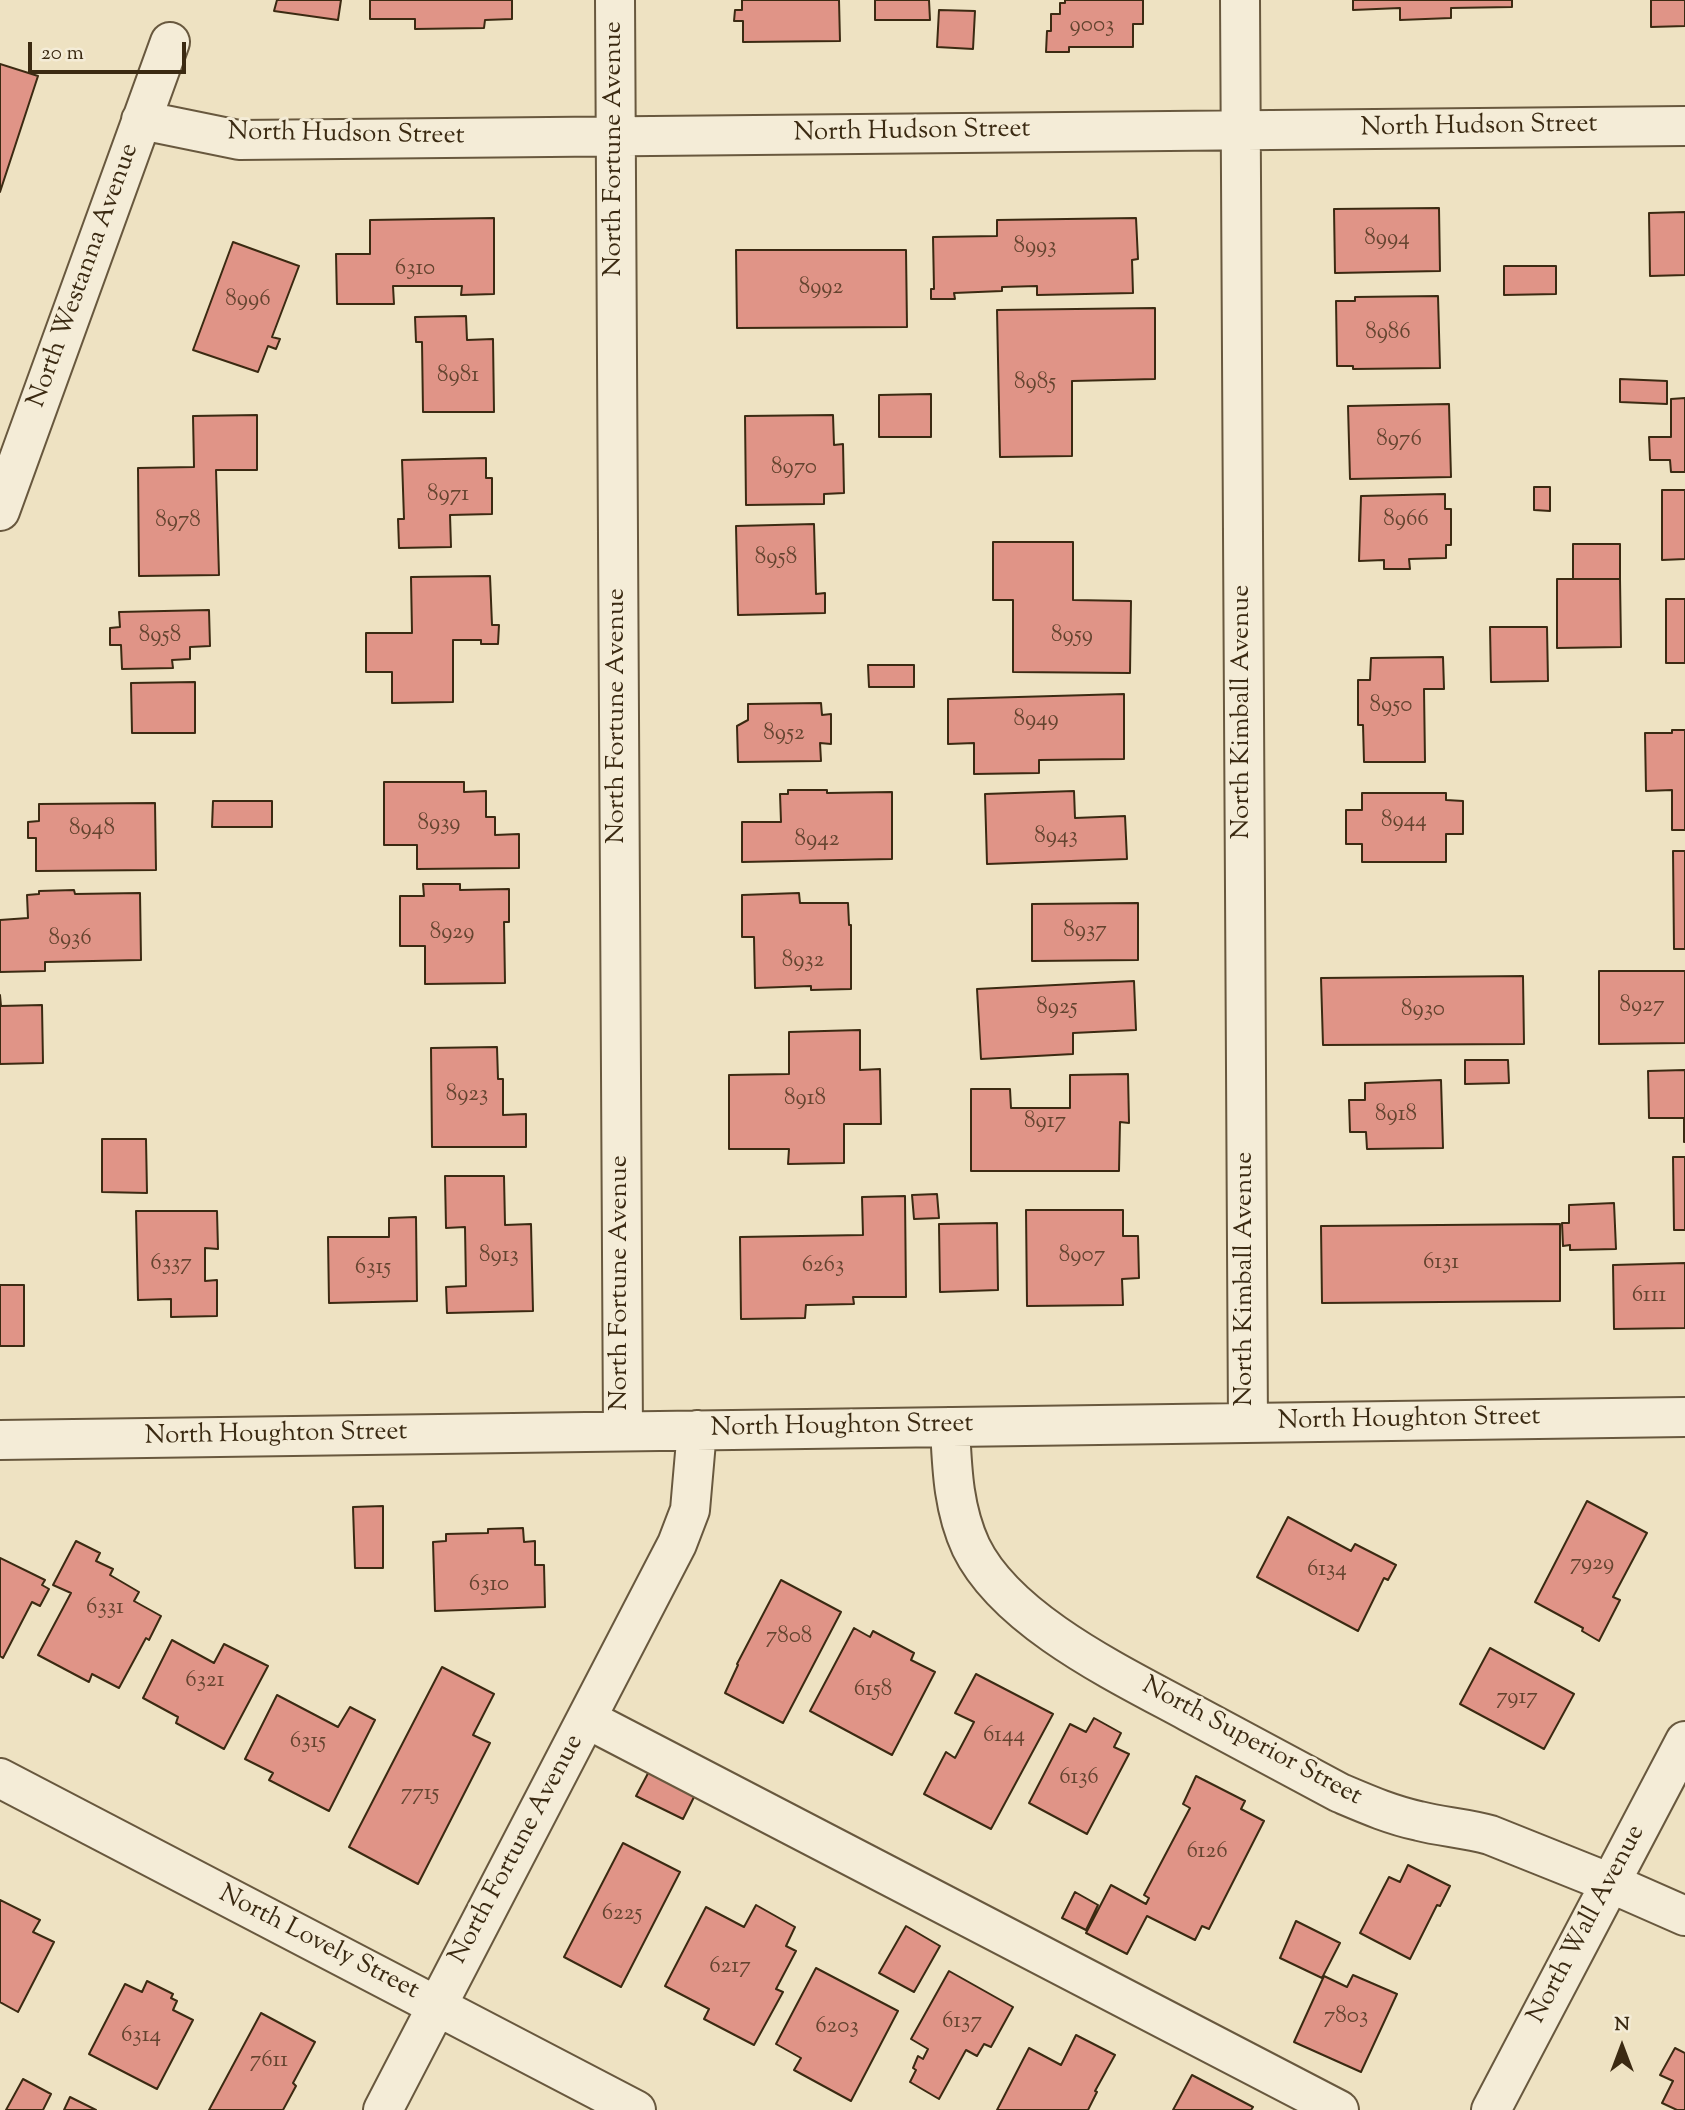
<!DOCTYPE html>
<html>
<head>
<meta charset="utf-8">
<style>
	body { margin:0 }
	#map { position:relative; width:1685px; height:2110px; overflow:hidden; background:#eee2c2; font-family:"Sorts Mill Goudy",serif }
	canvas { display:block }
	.north { position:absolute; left:1587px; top:2012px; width:70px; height:70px; -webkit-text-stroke:5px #f4ecd7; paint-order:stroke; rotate:0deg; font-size:19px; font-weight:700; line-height:28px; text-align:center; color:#3b2a12 }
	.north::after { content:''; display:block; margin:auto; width:24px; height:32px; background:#3b2a12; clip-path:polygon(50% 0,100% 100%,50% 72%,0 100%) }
	.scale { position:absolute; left:28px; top:42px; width:158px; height:32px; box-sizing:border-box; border:4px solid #3b2a12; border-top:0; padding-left:9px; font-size:21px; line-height:24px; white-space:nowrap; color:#3b2a12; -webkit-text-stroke:5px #f4ecd7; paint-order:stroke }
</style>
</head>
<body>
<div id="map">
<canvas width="1685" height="2110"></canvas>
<div class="north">N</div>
<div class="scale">20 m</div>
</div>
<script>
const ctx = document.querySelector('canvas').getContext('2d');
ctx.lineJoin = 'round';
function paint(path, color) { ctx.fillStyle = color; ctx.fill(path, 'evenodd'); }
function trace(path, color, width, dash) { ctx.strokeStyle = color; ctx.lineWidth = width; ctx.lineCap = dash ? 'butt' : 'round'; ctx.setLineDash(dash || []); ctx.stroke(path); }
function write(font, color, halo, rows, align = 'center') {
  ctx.font = font + ' "Sorts Mill Goudy",serif'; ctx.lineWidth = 6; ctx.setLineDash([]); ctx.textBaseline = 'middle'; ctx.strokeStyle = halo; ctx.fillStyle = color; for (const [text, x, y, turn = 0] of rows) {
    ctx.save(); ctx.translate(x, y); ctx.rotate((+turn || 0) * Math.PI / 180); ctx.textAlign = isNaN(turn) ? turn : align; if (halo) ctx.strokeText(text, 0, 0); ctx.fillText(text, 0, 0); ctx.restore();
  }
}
const building = new Path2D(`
	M 277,0 L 341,0 L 338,20 L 274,11 Z
	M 370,0 L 512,0 L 512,19 L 485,20 L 484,28 L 415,29 L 415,19 L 370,19 Z
	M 742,0 L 839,0 L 840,41 L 743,42 L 743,21 L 734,21 L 735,10 L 742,10 Z
	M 875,0 L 929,0 L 930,20 L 875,20 Z
	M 1065,0 L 1143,0 L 1143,24 L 1133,24 L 1133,47 L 1069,47 L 1069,52 L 1046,52 L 1047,31 L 1051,31 L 1051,14 L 1060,14 L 1060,3 L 1065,3 Z
	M 1353,0 L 1512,0 L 1512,7 L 1451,8 L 1451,18 L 1400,20 L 1400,8 L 1353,10 Z
	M 1651,0 L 1685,0 L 1685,26 L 1651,27 Z
	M 939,10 L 975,11 L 973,49 L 937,47 Z
	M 0,64 L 38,76 L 0,192 Z
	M 1439,208 L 1440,271 L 1335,273 L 1334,209 Z
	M 1685,212 L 1685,275 L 1650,276 L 1649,213 Z
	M 494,218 L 494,294 L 461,295 L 462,286 L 393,286 L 394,304 L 337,304 L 336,254 L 370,254 L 370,220 Z
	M 1136,218 L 1138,259 L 1132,260 L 1133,293 L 1037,295 L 1037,286 L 1002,287 L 1002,291 L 954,293 L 955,299 L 931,299 L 931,289 L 934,289 L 933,237 L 997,236 L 997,220 Z
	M 233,242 L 299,266 L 272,337 L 280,339 L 276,349 L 268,346 L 258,372 L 193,350 Z
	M 736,250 L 906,250 L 907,327 L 737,328 Z
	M 1504,266 L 1556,266 L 1556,294 L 1504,295 Z
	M 1438,296 L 1440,368 L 1353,369 L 1353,366 L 1337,366 L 1336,301 L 1355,301 L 1355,297 Z
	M 1155,308 L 1155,379 L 1072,381 L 1072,456 L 1000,457 L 997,310 Z
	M 466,316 L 467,340 L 493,339 L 494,412 L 423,412 L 422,342 L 416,342 L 415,317 Z
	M 1620,379 L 1667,381 L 1667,404 L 1620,402 Z
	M 931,394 L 931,437 L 879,437 L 879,395 Z
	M 1685,398 L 1685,472 L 1671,472 L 1670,460 L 1650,460 L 1649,437 L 1671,437 L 1671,399 Z
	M 1449,404 L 1451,477 L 1350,479 L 1348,406 Z
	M 257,415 L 257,470 L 216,470 L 219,575 L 139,576 L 138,468 L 194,467 L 193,416 Z
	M 833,415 L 834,445 L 843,444 L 844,493 L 824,494 L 824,504 L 746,505 L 745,416 Z
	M 486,458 L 486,478 L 492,478 L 492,514 L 450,515 L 451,547 L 399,548 L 398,519 L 404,519 L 402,460 Z
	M 1534,487 L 1550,487 L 1550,511 L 1534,510 Z
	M 1662,490 L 1685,490 L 1685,559 L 1662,560 Z
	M 1445,494 L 1445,509 L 1451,509 L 1451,545 L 1446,545 L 1446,558 L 1409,559 L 1410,569 L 1384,569 L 1384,560 L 1359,561 L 1361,496 Z
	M 814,524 L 816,594 L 825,593 L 825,613 L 738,615 L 736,526 Z
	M 993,542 L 1073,542 L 1073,600 L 1131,601 L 1130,673 L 1013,672 L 1013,600 L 993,600 Z
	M 1573,544 L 1620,544 L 1620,579 L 1573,579 Z
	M 490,576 L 492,625 L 499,625 L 498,644 L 481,644 L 481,640 L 453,640 L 453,702 L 392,703 L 392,672 L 366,672 L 366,633 L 412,633 L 411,577 Z
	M 1557,579 L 1620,579 L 1621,647 L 1557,648 Z
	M 1666,599 L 1685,599 L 1685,663 L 1666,663 Z
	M 209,610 L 210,646 L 190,647 L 190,659 L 172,660 L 173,668 L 122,669 L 121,645 L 110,645 L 110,628 L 120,627 L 119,612 Z
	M 1490,627 L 1547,627 L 1548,681 L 1491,682 Z
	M 1443,657 L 1444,689 L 1424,689 L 1425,762 L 1364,762 L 1363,725 L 1358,725 L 1358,680 L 1370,680 L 1371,658 Z
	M 868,665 L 914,665 L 914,687 L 869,687 Z
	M 195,682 L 195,733 L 132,733 L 131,683 Z
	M 1124,694 L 1124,759 L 1039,760 L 1039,773 L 974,774 L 974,743 L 948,744 L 948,699 Z
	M 821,703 L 822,715 L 831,714 L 831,744 L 820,743 L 821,761 L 738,762 L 737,726 L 748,720 L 748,704 Z
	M 1672,730 L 1685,730 L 1685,830 L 1672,830 L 1672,790 L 1646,791 L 1645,733 L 1672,733 Z
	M 384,782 L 464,782 L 464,792 L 486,791 L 486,817 L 495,817 L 495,835 L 519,834 L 519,868 L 417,869 L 417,845 L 384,845 Z
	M 788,790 L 827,790 L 827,793 L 892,792 L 892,859 L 742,862 L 742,822 L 781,822 L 780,794 L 788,794 Z
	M 1074,791 L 1075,818 L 1125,816 L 1127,859 L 987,864 L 985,794 Z
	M 1362,793 L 1446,793 L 1446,800 L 1463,801 L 1463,834 L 1446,834 L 1446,862 L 1362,862 L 1362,844 L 1346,844 L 1346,810 L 1362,810 Z
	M 213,801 L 272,801 L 272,827 L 212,827 Z
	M 155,803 L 156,870 L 36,871 L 36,838 L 28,838 L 28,822 L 39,821 L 39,804 Z
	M 1673,851 L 1685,851 L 1685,949 L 1674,949 Z
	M 423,884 L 460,884 L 460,890 L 509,889 L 509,922 L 504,922 L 505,983 L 425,984 L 425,946 L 400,946 L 400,896 L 424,896 Z
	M 74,890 L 75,894 L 140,893 L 141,960 L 45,962 L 45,971 L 0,972 L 0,920 L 28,918 L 27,895 L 39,894 L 39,891 Z
	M 799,893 L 800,903 L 848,903 L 849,925 L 851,925 L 851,989 L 811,990 L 811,986 L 755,988 L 754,937 L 742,937 L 742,895 Z
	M 1138,903 L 1138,960 L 1032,961 L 1032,904 Z
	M 1599,971 L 1685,971 L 1685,1043 L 1599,1044 Z
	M 1523,976 L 1524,1044 L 1323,1045 L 1321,978 Z
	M 1134,981 L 1136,1030 L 1073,1033 L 1073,1054 L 981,1059 L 977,989 Z
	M 0,995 L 1,1006 L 42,1005 L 43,1063 L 0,1064 Z
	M 860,1030 L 860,1070 L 880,1069 L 881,1124 L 844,1124 L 844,1163 L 788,1164 L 789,1149 L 729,1149 L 729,1075 L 789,1074 L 789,1032 Z
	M 497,1047 L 498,1079 L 503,1079 L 503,1115 L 526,1114 L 526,1147 L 432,1147 L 431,1048 Z
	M 1465,1060 L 1508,1060 L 1509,1083 L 1465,1084 Z
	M 1685,1070 L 1685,1142 L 1684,1142 L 1684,1118 L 1649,1118 L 1648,1071 Z
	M 1128,1074 L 1129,1123 L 1120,1122 L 1119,1171 L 971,1171 L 971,1089 L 1010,1089 L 1011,1108 L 1070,1108 L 1070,1075 Z
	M 1441,1080 L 1443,1148 L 1367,1149 L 1366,1132 L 1350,1132 L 1349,1100 L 1365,1100 L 1365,1083 Z
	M 102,1139 L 146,1139 L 147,1193 L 102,1192 Z
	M 1673,1157 L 1685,1157 L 1685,1230 L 1674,1230 Z
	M 445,1176 L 504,1176 L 505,1225 L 531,1224 L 533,1311 L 447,1313 L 446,1287 L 466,1286 L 465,1227 L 446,1228 Z
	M 937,1194 L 939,1218 L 914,1219 L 912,1195 Z
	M 905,1196 L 906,1297 L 853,1297 L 854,1304 L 806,1305 L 805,1318 L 741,1319 L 740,1237 L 863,1235 L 862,1197 Z
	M 1614,1203 L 1616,1249 L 1570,1250 L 1570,1245 L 1563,1246 L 1562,1223 L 1569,1223 L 1569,1205 Z
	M 1026,1210 L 1123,1210 L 1123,1236 L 1138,1236 L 1139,1278 L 1122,1279 L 1123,1305 L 1027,1306 Z
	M 136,1211 L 217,1211 L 218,1249 L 205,1248 L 205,1281 L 217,1280 L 217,1316 L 171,1317 L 171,1299 L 138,1300 Z
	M 416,1217 L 417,1301 L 329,1303 L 328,1237 L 389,1237 L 389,1218 Z
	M 997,1223 L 998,1290 L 940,1292 L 939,1224 Z
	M 1560,1224 L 1560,1301 L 1322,1303 L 1321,1226 Z
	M 1685,1263 L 1685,1328 L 1614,1329 L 1613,1265 Z
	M 0,1285 L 24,1285 L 24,1346 L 0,1346 Z
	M 1587,1501 L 1647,1533 L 1613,1597 L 1620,1600 L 1599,1641 L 1582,1631 L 1583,1628 L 1535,1602 Z
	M 383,1506 L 383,1568 L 355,1568 L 353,1507 Z
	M 1288,1517 L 1351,1551 L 1355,1544 L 1396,1565 L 1388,1580 L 1384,1578 L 1358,1631 L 1257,1577 Z
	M 523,1528 L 524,1542 L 535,1541 L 535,1565 L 544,1565 L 545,1607 L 435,1611 L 433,1542 L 446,1541 L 446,1534 L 488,1533 L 488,1529 Z
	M 76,1541 L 100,1553 L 96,1561 L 113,1569 L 110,1575 L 139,1592 L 134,1601 L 161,1616 L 149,1640 L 146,1638 L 119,1688 L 92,1674 L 89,1682 L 38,1655 L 71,1593 L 53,1585 Z
	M 0,1558 L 45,1580 L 42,1585 L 49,1589 L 40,1606 L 32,1602 L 3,1658 L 0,1656 Z
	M 781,1580 L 841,1612 L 783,1723 L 725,1693 L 738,1665 L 737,1664 Z
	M 854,1628 L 870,1637 L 873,1631 L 914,1653 L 911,1660 L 935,1672 L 892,1755 L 810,1711 Z
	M 172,1640 L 214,1663 L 224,1644 L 268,1666 L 224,1749 L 176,1723 L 178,1717 L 143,1698 Z
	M 1490,1648 L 1574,1694 L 1544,1749 L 1460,1704 Z
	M 442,1667 L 494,1694 L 473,1735 L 490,1743 L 418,1884 L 349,1847 Z
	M 976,1674 L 1053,1714 L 991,1829 L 924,1794 L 946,1752 L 955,1758 L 974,1722 L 955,1713 Z
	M 277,1695 L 338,1727 L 350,1707 L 375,1720 L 329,1811 L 269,1780 L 273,1773 L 245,1759 Z
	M 1094,1718 L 1121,1733 L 1114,1747 L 1129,1754 L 1087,1834 L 1029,1803 L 1070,1724 L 1086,1732 Z
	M 654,1762 L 700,1785 L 683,1819 L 636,1796 Z
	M 1196,1776 L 1245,1801 L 1241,1809 L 1264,1821 L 1209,1929 L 1202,1926 L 1195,1940 L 1147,1916 L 1127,1954 L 1086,1933 L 1111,1885 L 1146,1904 L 1149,1898 L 1144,1895 L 1190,1808 L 1183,1804 Z
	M 623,1843 L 680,1872 L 621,1987 L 564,1957 Z
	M 1408,1865 L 1450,1886 L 1440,1906 L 1437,1905 L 1410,1959 L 1360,1933 L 1389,1877 L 1400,1882 Z
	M 1075,1892 L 1098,1905 L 1086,1930 L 1062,1918 Z
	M 0,1900 L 40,1920 L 33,1932 L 54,1942 L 18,2012 L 0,2002 Z
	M 756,1905 L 795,1927 L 786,1946 L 796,1951 L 776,1989 L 783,1992 L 754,2045 L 704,2019 L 709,2009 L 665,1986 L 706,1907 L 744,1927 Z
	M 1296,1921 L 1340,1943 L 1322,1978 L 1280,1958 Z
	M 906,1926 L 940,1946 L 914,1992 L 879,1973 Z
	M 816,1968 L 898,2011 L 851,2101 L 794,2070 L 801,2058 L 776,2044 Z
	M 949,1971 L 1013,2007 L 991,2047 L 984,2044 L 977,2056 L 966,2050 L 939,2099 L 910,2082 L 916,2070 L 913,2068 L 918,2056 L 923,2059 L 928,2049 L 911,2039 Z
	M 1353,1975 L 1397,1994 L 1361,2072 L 1294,2042 L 1324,1976 L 1347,1987 Z
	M 147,1981 L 173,1994 L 171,1998 L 177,2001 L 173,2010 L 193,2020 L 157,2089 L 89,2054 L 125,1984 L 142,1992 Z
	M 261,2013 L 315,2042 L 293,2083 L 296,2086 L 283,2110 L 209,2110 Z
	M 1076,2035 L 1115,2055 L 1095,2091 L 1097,2092 L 1088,2110 L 997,2110 L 1029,2048 L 1061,2065 Z
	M 1675,2048 L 1685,2053 L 1685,2110 L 1677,2110 L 1662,2103 L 1673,2081 L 1660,2075 Z
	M 1192,2075 L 1253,2107 L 1251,2110 L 1173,2110 Z
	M 23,2079 L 51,2094 L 43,2110 L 6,2110 Z
	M 70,2097 L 96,2110 L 64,2110 Z`);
paint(building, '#e09487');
trace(building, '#3b2a12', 2);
const minor = new Path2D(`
	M 615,0 L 623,1431
	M 1240,0 L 1248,1423
	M 141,120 L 239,140 L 1685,126
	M 0,511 L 170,42
	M 950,1427 C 952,1468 953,1508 971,1547 C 1007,1621 1119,1674 1189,1712 C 1240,1739 1290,1766 1340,1793 C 1366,1804 1391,1815 1419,1821 C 1442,1827 1466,1828 1490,1835 L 1610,1883 L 1685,1916
	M 0,1440 L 1685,1417
	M 587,1719 L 1339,2110
	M 0,1778 L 636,2110
	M 383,2110 L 677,1544 L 690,1510 L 697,1430
	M 1491,2110 L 1685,1741`);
trace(minor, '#68583e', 42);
trace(minor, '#f4ecd7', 38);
write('23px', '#64442f', null, [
	["9003",1092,27],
	["8994",1387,240],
	["8993",1035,248],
	["6310",415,270],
	["8992",821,289],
	["8996",248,301],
	["8986",1388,334],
	["8981",458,377],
	["8985",1035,384],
	["8976",1399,441],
	["8970",794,469],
	["8971",448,496],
	["8966",1406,521],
	["8978",178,522],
	["8958",776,559],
	["8958",160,637],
	["8959",1072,637],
	["8950",1391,707],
	["8949",1036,721],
	["8952",784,735],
	["8944",1404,822],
	["8939",439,825],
	["8948",92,830],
	["8943",1056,838],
	["8942",817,841],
	["8937",1085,932],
	["8929",452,934],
	["8936",70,940],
	["8932",803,962],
	["8927",1642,1007],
	["8925",1057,1009],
	["8930",1423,1011],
	["8923",467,1096],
	["8918",805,1100],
	["8918",1396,1116],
	["8917",1045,1123],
	["8913",499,1257],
	["8907",1082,1257],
	["6131",1441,1264],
	["6337",171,1265],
	["6263",823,1267],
	["6315",373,1269],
	["6111",1649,1297],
	["7929",1592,1565],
	["6134",1327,1571],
	["6310",489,1586],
	["6331",105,1609],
	["7808",789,1638],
	["6321",205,1682],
	["6158",873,1691],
	["7917",1517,1699],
	["6144",1004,1737],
	["6315",308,1743],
	["6136",1079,1779],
	["7715",420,1795],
	["6126",1207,1853],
	["6225",622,1915],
	["6217",730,1968],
	["7803",1346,2018],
	["6137",962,2023],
	["6203",837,2028],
	["6314",141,2037],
	["7611",269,2062]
]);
write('26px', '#3b2a12', '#f4ecd7', [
	["North Hudson Street",1479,128,-1],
	["North Hudson Street",912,133,-1],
	["North Hudson Street",346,136,1],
	["North Fortune Avenue",616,149,-90],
	["North Westanna Avenue",85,276,-70],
	["North Kimball Avenue",1244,712,-90],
	["North Fortune Avenue",619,716,-90],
	["North Kimball Avenue",1247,1279,-90],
	["North Fortune Avenue",622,1283,-90],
	["North Houghton Street",1409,1421,-1],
	["North Houghton Street",842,1428,-1],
	["North Houghton Street",276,1436,-1],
	["North Superior Street",1251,1743,28],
	["North Fortune Avenue",518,1850,-62],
	["North Wall Avenue",1588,1925,-62],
	["North Lovely Street",318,1944,27]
]);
</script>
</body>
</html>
